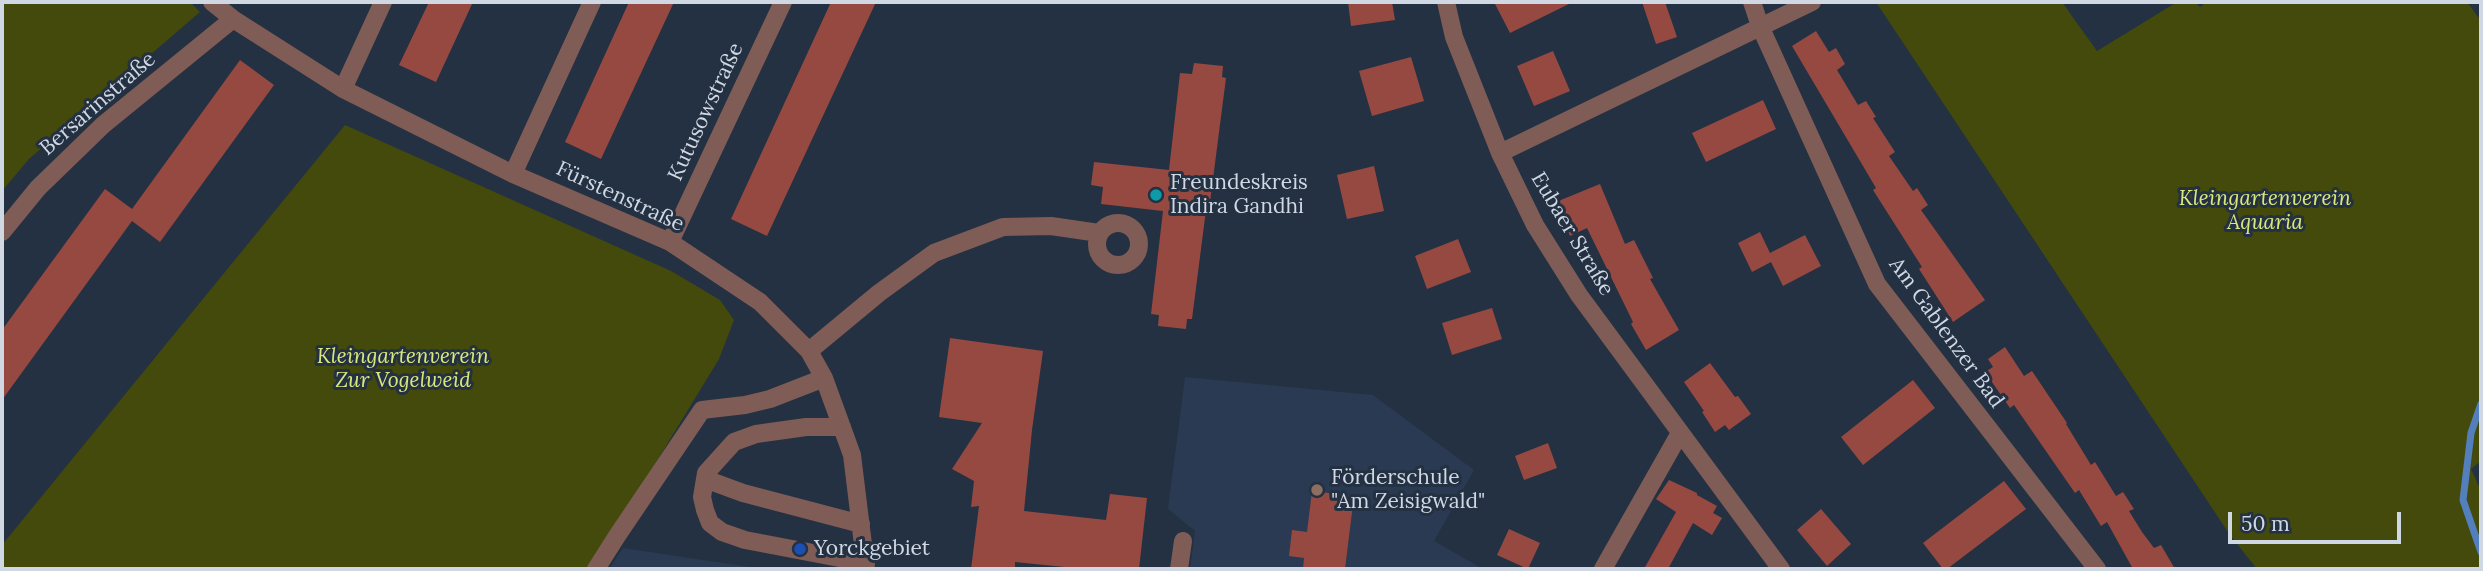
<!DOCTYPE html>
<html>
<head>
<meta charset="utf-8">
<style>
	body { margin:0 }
	#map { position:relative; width:2483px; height:571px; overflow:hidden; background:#243142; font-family:Lora,serif }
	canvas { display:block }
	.frame { position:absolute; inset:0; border:4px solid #d0d8e3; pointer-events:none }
	.scale { position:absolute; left:2228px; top:512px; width:173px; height:32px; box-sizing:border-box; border:4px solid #d0d8e3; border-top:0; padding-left:9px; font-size:21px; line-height:24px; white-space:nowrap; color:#d0d8e3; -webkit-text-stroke:5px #243142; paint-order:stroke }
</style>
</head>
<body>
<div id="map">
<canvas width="2483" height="571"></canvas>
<div class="frame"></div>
<div class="scale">50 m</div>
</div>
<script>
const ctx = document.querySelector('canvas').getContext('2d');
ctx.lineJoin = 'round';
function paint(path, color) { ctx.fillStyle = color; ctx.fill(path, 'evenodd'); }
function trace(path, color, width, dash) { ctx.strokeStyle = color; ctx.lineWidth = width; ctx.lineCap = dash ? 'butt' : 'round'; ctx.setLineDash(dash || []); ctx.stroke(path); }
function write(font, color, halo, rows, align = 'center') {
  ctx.font = font + ' Lora,serif'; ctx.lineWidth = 6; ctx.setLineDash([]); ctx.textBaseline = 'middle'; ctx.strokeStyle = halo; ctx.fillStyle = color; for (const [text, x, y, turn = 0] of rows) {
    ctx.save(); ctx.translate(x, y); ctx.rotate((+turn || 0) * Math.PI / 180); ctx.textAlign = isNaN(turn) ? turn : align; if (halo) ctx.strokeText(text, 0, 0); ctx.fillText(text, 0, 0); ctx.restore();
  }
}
paint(new Path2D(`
	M 1185,377 L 1373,395 L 1474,470 L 1434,541 L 1483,569 L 1190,569 L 1195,531 L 1168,509 Z
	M 623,548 L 764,569 L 609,569 Z`), '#2a3a52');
paint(new Path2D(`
	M 2,2 L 190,2 L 200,12 L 29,159 L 2,191 Z
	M 1876,2 L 2062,2 L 2097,51 L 2177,2 L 2195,2 L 2200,7 L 2207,2 L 2467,2 L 2481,21 L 2481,461 L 2471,469 L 2481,491 L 2481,569 L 2257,569 L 2230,535 Z
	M 345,125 L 671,271 L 720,300 L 734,320 L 719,359 L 591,569 L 2,569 L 2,545 Z`), '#434a0c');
trace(new Path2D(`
	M 2481,404 L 2471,433 L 2463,500 L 2481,552`), '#5380bc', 7);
paint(new Path2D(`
	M 429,2 L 473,2 L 436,82 L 399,65 Z
	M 629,2 L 674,2 L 601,159 L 565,142 Z
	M 831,2 L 876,2 L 767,236 L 731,219 Z
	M 1348,2 L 1392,2 L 1395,20 L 1351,26 Z
	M 1494,2 L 1573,2 L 1510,33 Z
	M 1642,2 L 1665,2 L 1677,37 L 1656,44 Z
	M 1816,31 L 1829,52 L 1836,48 L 1845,64 L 1837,70 L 1858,105 L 1866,101 L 1876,117 L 1873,118 L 1895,152 L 1889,156 L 1913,191 L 1917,188 L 1928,205 L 1921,210 L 1985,300 L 1953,322 L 1919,269 L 1922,267 L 1873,190 L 1876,188 L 1792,46 Z
	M 1553,51 L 1570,91 L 1534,106 L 1517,66 Z
	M 1411,57 L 1424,101 L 1372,116 L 1359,71 Z
	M 240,60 L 274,85 L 160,242 L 132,221 L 2,400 L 2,330 L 105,189 L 132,209 Z
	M 1194,63 L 1223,66 L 1222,77 L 1226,78 L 1209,210 L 1206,210 L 1192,319 L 1187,319 L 1186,329 L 1158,326 L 1159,315 L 1151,314 L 1163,211 L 1101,204 L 1103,187 L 1091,185 L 1094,162 L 1169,170 L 1180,73 L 1192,74 Z
	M 1763,100 L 1776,129 L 1706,162 L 1692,133 Z
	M 1374,166 L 1384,211 L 1347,219 L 1337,175 Z
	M 1600,184 L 1625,244 L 1634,240 L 1653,278 L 1650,279 L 1679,330 L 1646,350 L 1631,324 L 1633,322 L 1587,228 L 1570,236 L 1556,202 Z
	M 1760,232 L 1770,253 L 1805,235 L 1821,266 L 1783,286 L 1771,262 L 1752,272 L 1738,243 Z
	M 1458,239 L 1471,272 L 1427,289 L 1415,256 Z
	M 1492,308 L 1502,339 L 1452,355 L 1442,323 Z
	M 950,338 L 1043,351 L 1032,430 L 1024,511 L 1106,520 L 1110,494 L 1147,498 L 1139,569 L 1084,569 L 1015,562 L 1015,569 L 971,569 L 979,506 L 971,507 L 974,481 L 952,469 L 982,423 L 939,417 Z
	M 2005,347 L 2024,376 L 2032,371 L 2067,423 L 2066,424 L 2091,465 L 2095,462 L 2116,496 L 2123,492 L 2134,509 L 2129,511 L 2142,532 L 2154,548 L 2161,545 L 2175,569 L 2133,569 L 2107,522 L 2101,526 L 2079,490 L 2075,493 L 2014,405 L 2010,408 L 1985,372 L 1993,367 L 1988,359 Z
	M 1710,363 L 1735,397 L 1738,396 L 1751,414 L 1729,430 L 1725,425 L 1715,432 L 1702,412 L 1704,411 L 1684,382 Z
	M 1913,380 L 1935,408 L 1863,465 L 1841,437 Z
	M 1548,443 L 1557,468 L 1524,480 L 1515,456 Z
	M 1669,480 L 1697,493 L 1697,495 L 1717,506 L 1713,513 L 1722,518 L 1712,535 L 1693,523 L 1668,569 L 1644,569 L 1676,512 L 1656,499 Z
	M 2004,481 L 2026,509 L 1947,569 L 1943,569 L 1923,543 Z
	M 1312,491 L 1354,496 L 1345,569 L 1303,569 L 1304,558 L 1289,556 L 1292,530 L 1307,532 Z
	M 1821,509 L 1851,544 L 1827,566 L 1797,530 Z
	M 1509,529 L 1540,543 L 1528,569 L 1497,555 Z`), '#964941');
trace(new Path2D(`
	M 212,2 L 233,19 L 343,89 L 513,174 L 670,242 L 760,302 L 809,351 L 824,378 L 852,455 L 866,569
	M 1446,2 L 1454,37 L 1500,153 L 1535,225 L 1579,295 L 1781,569
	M 1752,2 L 1760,26 L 1877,284 L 2097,569
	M 343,89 L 383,2
	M 1500,153 L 1812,2
	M 513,174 L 592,2
	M1097 244a21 21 0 1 1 42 0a21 21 0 1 1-42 0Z
	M 2,232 L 38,188 L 103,125 L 233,19
	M 670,242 L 783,2
	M 809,351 L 879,293 L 934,253 L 1003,227 L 1051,226 L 1099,233
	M 842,427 L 806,427 L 756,434 L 734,442 L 706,473 L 702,497 L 705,510 L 710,523 L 722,532 L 745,540 L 866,563
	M 705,479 L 743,493 L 861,524
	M 596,569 L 617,536 L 702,410 L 745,405 L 770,399 L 824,378
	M 1179,569 L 1183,541
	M 1603,569 L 1680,433`), '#7f5c55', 18);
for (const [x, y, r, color] of [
	[1156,195,7,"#0f9aa8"],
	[1317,490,7,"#8d6e63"],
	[800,549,7,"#1a4fb4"]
]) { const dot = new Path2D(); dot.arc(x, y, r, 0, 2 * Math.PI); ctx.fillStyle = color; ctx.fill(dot); trace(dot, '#243142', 2.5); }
write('21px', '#d0d8e3', '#243142', [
	["Bersarinstraße",98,104,-41],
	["Kutusowstraße",706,112,-65],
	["Fürstenstraße",620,197,25],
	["Eubaer Straße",1572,234,59],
	["Am Gablenzer Bad",1946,333,54]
]);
write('21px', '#d0d8e3', '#243142', [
	["Freundeskreis",1170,183],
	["Indira Gandhi",1170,207],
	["Förderschule",1331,478],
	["\"Am Zeisigwald\"",1331,502],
	["Yorckgebiet",814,549]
], 'left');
write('italic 21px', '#dae87b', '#243142', [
	["Kleingartenverein",2265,199],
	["Aquaria",2265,223],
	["Kleingartenverein",403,357],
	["Zur Vogelweid",403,381]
]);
</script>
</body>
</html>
